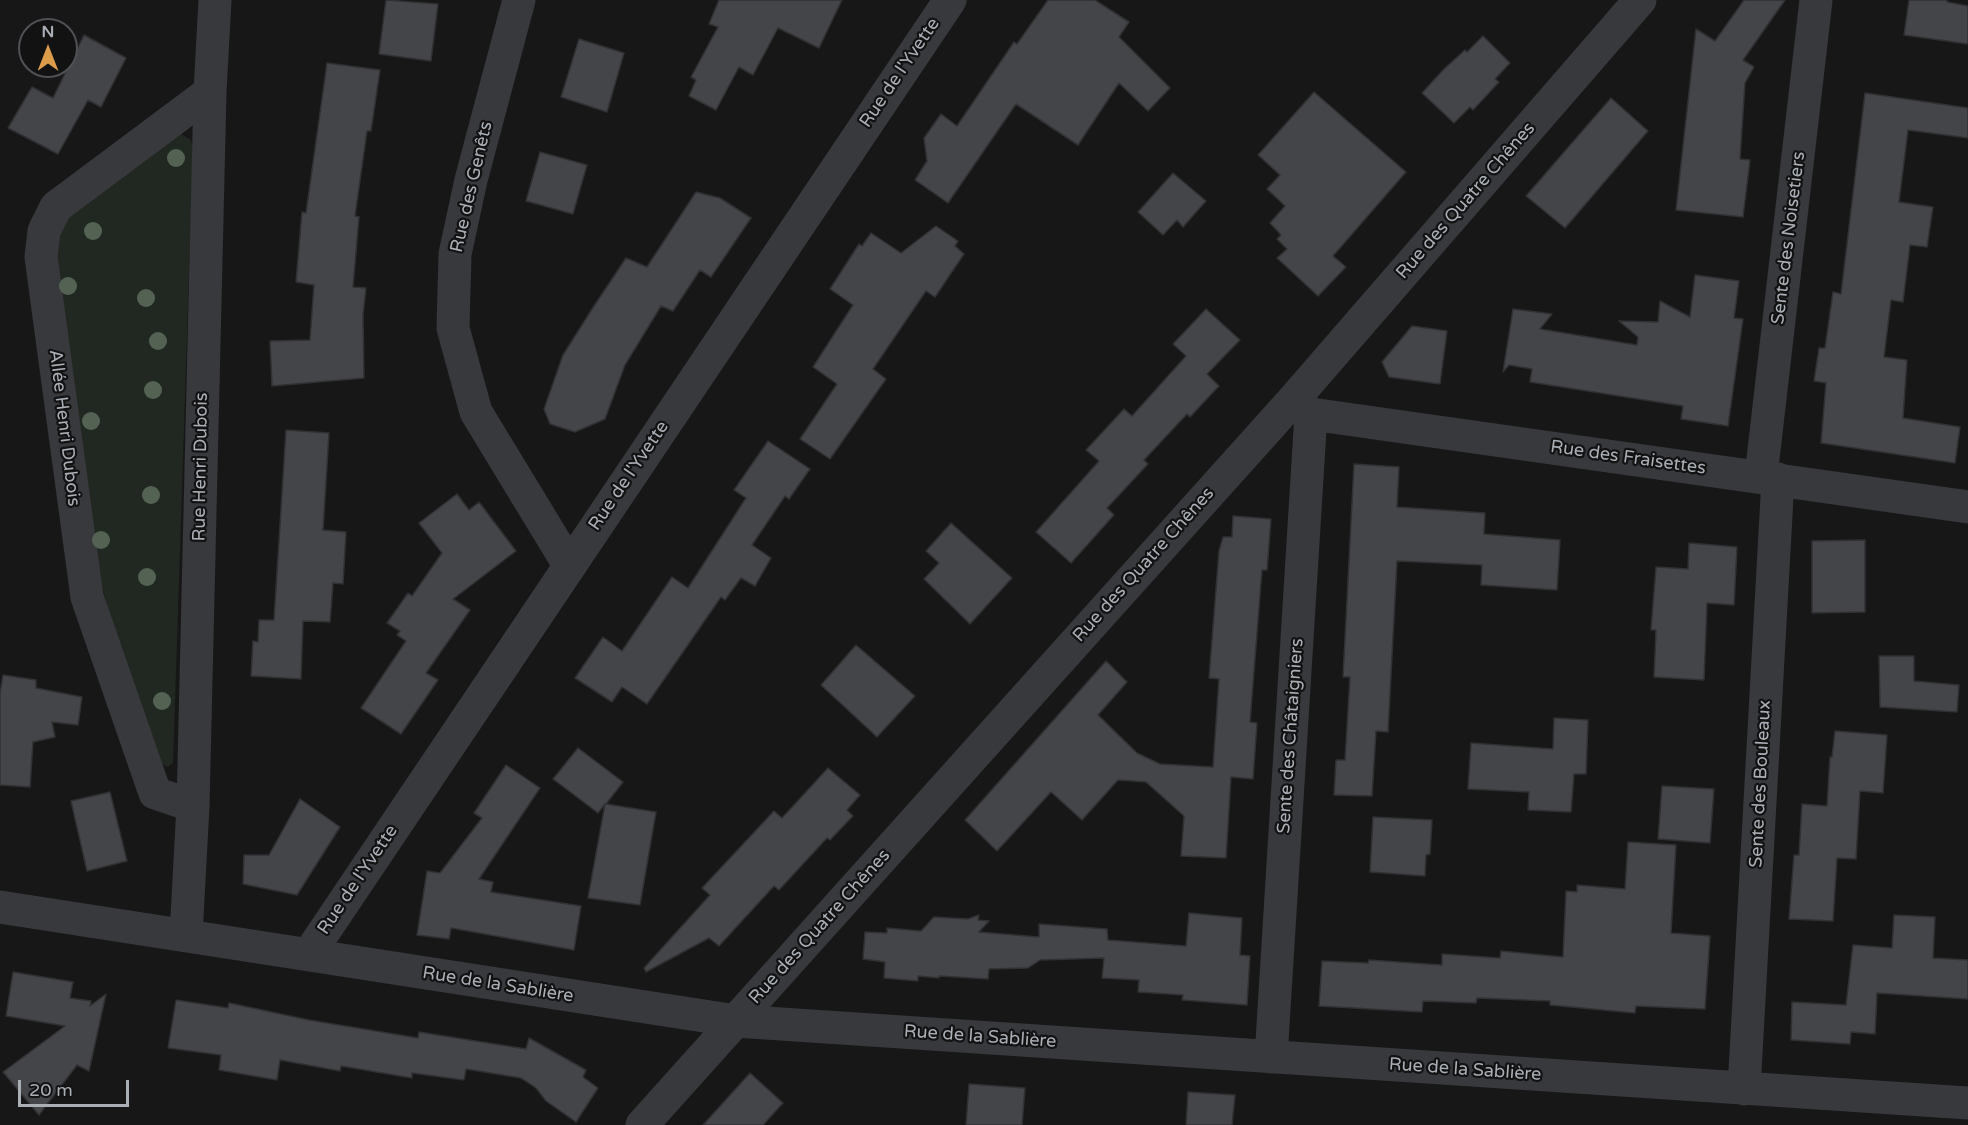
<!DOCTYPE html>
<html>
<head>
<meta charset="utf-8">
<style>
	body { margin:0 }
	#map { position:relative; width:1968px; height:1125px; overflow:hidden; background:#171718; font-family:"Varela Round",sans-serif }
	canvas { display:block }
	.north { position:absolute; left:18px; top:18px; width:60px; height:60px; box-sizing:border-box; background:#121213; border:2px solid #4f5154; border-radius:50%; rotate:0deg; font-size:16px; font-weight:700; line-height:24px; text-align:center; color:#aaafb6 }
	.north::after { content:''; display:block; margin:auto; width:21px; height:27px; background:#dc9c4b; clip-path:polygon(50% 0,100% 100%,50% 72%,0 100%) }
	.scale { position:absolute; left:18px; top:1080px; width:111px; height:27px; box-sizing:border-box; border:3px solid #aaafb6; border-top:0; padding-left:8px; font-size:18px; line-height:21px; white-space:nowrap; color:#aaafb6; -webkit-text-stroke:4px #121213; paint-order:stroke }
</style>
</head>
<body>
<div id="map">
<canvas width="1968" height="1125"></canvas>
<div class="north">N</div>
<div class="scale">20 m</div>
</div>
<script>
const ctx = document.querySelector('canvas').getContext('2d');
ctx.lineJoin = 'round';
function paint(path, color) { ctx.fillStyle = color; ctx.fill(path, 'evenodd'); }
function trace(path, color, width, dash) { ctx.strokeStyle = color; ctx.lineWidth = width; ctx.lineCap = dash ? 'butt' : 'round'; ctx.setLineDash(dash || []); ctx.stroke(path); }
function write(font, color, halo, rows, align = 'center') {
  ctx.font = font + ' "Varela Round",sans-serif'; ctx.lineWidth = 4.5; ctx.setLineDash([]); ctx.textBaseline = 'middle'; ctx.strokeStyle = halo; ctx.fillStyle = color; for (const [text, x, y, turn = 0] of rows) {
    ctx.save(); ctx.translate(x, y); ctx.rotate((+turn || 0) * Math.PI / 180); ctx.textAlign = isNaN(turn) ? turn : align; if (halo) ctx.strokeText(text, 0, 0); ctx.fillText(text, 0, 0); ctx.restore();
  }
}
paint(new Path2D(`
	M 181,134 L 191,140 L 193,151 L 173,763 L 168,767 L 159,763 L 107,607 L 93,548 L 56,265 L 60,227 L 72,211 L 169,137 Z`), '#212821');
const building = new Path2D(`
	M 386,0 L 438,4 L 431,61 L 379,54 Z
	M 719,0 L 842,0 L 819,48 L 778,28 L 753,75 L 739,67 L 716,110 L 689,96 L 696,80 L 691,77 L 718,27 L 709,24 Z
	M 1048,0 L 1095,0 L 1129,22 L 1119,37 L 1170,88 L 1148,111 L 1119,83 L 1078,145 L 1016,104 L 948,203 L 915,180 L 927,161 L 924,138 L 941,114 L 957,126 L 1014,42 L 1017,44 Z
	M 1744,0 L 1785,0 L 1743,60 L 1754,67 L 1745,83 L 1740,159 L 1750,160 L 1743,217 L 1676,210 L 1696,29 L 1715,41 Z
	M 1909,0 L 1947,0 L 1947,2 L 1968,6 L 1968,44 L 1904,35 Z
	M 84,35 L 126,58 L 101,107 L 88,100 L 58,154 L 8,128 L 32,87 L 53,98 Z
	M 1483,36 L 1510,63 L 1495,79 L 1499,82 L 1487,95 L 1473,110 L 1470,107 L 1454,123 L 1422,93 L 1444,69 L 1465,50 L 1467,52 Z
	M 579,39 L 624,53 L 607,112 L 561,97 Z
	M 327,63 L 380,70 L 371,131 L 367,131 L 355,216 L 359,217 L 353,287 L 366,288 L 363,315 L 364,378 L 272,386 L 270,341 L 310,340 L 314,285 L 296,282 L 302,212 L 306,213 Z
	M 1314,92 L 1406,172 L 1333,256 L 1346,267 L 1318,296 L 1277,258 L 1287,249 L 1277,239 L 1281,235 L 1270,223 L 1285,206 L 1267,189 L 1280,175 L 1258,155 Z
	M 1865,93 L 1968,108 L 1968,138 L 1908,130 L 1899,202 L 1933,207 L 1927,247 L 1910,245 L 1903,302 L 1891,300 L 1884,357 L 1907,360 L 1903,418 L 1960,427 L 1955,463 L 1821,443 L 1826,383 L 1814,381 L 1819,348 L 1825,348 L 1833,292 L 1841,294 Z
	M 1611,98 L 1648,131 L 1565,228 L 1526,196 Z
	M 540,152 L 587,165 L 573,214 L 526,201 Z
	M 1173,173 L 1206,201 L 1183,227 L 1177,220 L 1163,235 L 1138,212 Z
	M 696,192 L 720,198 L 751,218 L 711,277 L 700,270 L 673,311 L 661,306 L 625,365 L 605,419 L 575,432 L 550,424 L 544,409 L 563,355 L 594,306 L 626,258 L 647,267 Z
	M 936,226 L 958,241 L 955,246 L 964,254 L 935,297 L 926,291 L 873,369 L 886,379 L 830,459 L 800,439 L 837,384 L 813,367 L 853,305 L 830,289 L 859,244 L 862,246 L 871,233 L 901,253 Z
	M 1695,275 L 1739,281 L 1734,318 L 1743,319 L 1728,426 L 1681,419 L 1683,406 L 1530,382 L 1532,369 L 1509,365 L 1503,372 L 1513,309 L 1552,314 L 1540,329 L 1637,345 L 1638,337 L 1619,321 L 1658,322 L 1660,301 L 1690,317 Z
	M 1206,309 L 1240,340 L 1207,374 L 1219,386 L 1190,417 L 1187,414 L 1144,460 L 1148,464 L 1107,508 L 1114,515 L 1071,563 L 1036,532 L 1099,461 L 1086,450 L 1124,409 L 1132,416 L 1186,356 L 1173,344 Z
	M 1412,326 L 1447,331 L 1440,384 L 1389,377 L 1382,362 Z
	M 286,430 L 329,433 L 323,530 L 346,532 L 343,584 L 333,583 L 330,622 L 303,621 L 301,679 L 251,676 L 253,641 L 258,642 L 259,620 L 274,620 Z
	M 768,441 L 810,469 L 789,499 L 785,496 L 752,545 L 771,558 L 755,586 L 741,578 L 725,600 L 721,597 L 647,704 L 622,687 L 612,702 L 575,678 L 603,637 L 622,651 L 672,577 L 688,588 L 746,498 L 734,490 Z
	M 1354,464 L 1399,467 L 1397,507 L 1485,513 L 1484,534 L 1560,540 L 1557,590 L 1481,585 L 1482,565 L 1397,561 L 1388,732 L 1376,731 L 1372,796 L 1334,795 L 1336,760 L 1345,760 L 1350,677 L 1343,677 Z
	M 457,494 L 469,510 L 479,502 L 516,551 L 453,599 L 470,610 L 426,673 L 438,680 L 401,734 L 361,708 L 406,641 L 397,635 L 400,631 L 387,623 L 408,593 L 412,596 L 442,553 L 419,523 Z
	M 1233,516 L 1271,519 L 1267,570 L 1262,570 L 1250,722 L 1257,723 L 1253,779 L 1231,777 L 1226,858 L 1181,856 L 1184,816 L 1146,782 L 1118,780 L 1082,820 L 1051,792 L 997,851 L 965,820 L 1106,661 L 1127,682 L 1098,715 L 1137,753 L 1160,764 L 1213,767 L 1219,679 L 1209,678 L 1219,551 L 1223,537 L 1232,537 Z
	M 951,523 L 1012,578 L 970,624 L 924,579 L 939,563 L 926,551 Z
	M 1865,540 L 1865,612 L 1812,613 L 1812,541 Z
	M 1689,543 L 1737,547 L 1734,605 L 1707,603 L 1704,680 L 1654,677 L 1656,630 L 1651,630 L 1656,567 L 1688,569 Z
	M 856,645 L 915,696 L 877,737 L 821,685 Z
	M 1879,656 L 1914,656 L 1914,681 L 1959,685 L 1957,712 L 1880,707 Z
	M 3,675 L 36,680 L 36,688 L 82,697 L 78,725 L 52,722 L 55,737 L 33,742 L 30,787 L 0,785 L 0,693 Z
	M 1554,718 L 1588,720 L 1586,774 L 1574,774 L 1571,812 L 1528,810 L 1529,792 L 1468,789 L 1471,743 L 1553,749 Z
	M 1835,731 L 1887,735 L 1883,793 L 1860,791 L 1856,859 L 1837,858 L 1833,921 L 1789,919 L 1794,855 L 1799,855 L 1802,804 L 1827,806 L 1830,757 L 1832,757 Z
	M 578,748 L 623,782 L 606,804 L 656,812 L 640,905 L 588,898 L 605,804 L 598,813 L 553,779 Z
	M 506,765 L 540,788 L 479,879 L 493,882 L 491,892 L 581,906 L 574,950 L 451,928 L 449,939 L 417,935 L 427,871 L 440,873 L 482,818 L 474,813 Z
	M 828,768 L 860,795 L 847,810 L 853,816 L 830,840 L 827,838 L 779,890 L 774,886 L 719,946 L 709,938 L 646,972 L 644,968 L 710,895 L 702,888 L 774,811 L 782,818 Z
	M 1662,786 L 1714,789 L 1710,843 L 1658,839 Z
	M 110,792 L 127,861 L 87,871 L 71,801 Z
	M 300,799 L 340,827 L 297,895 L 243,884 L 244,855 L 269,855 Z
	M 1373,817 L 1432,820 L 1430,854 L 1426,855 L 1425,876 L 1370,872 Z
	M 1628,842 L 1676,845 L 1671,933 L 1710,936 L 1705,1009 L 1636,1006 L 1635,1013 L 1550,1005 L 1550,1001 L 1477,998 L 1476,1003 L 1423,1001 L 1422,1012 L 1319,1006 L 1322,961 L 1368,963 L 1369,960 L 1442,965 L 1442,954 L 1500,958 L 1501,951 L 1563,957 L 1566,891 L 1577,892 L 1577,885 L 1625,889 Z
	M 1189,913 L 1242,918 L 1240,955 L 1250,956 L 1247,1005 L 1182,1000 L 1183,995 L 1138,992 L 1139,980 L 1102,978 L 1104,958 L 1040,960 L 1028,968 L 989,969 L 988,979 L 939,976 L 939,978 L 918,976 L 918,981 L 884,978 L 885,962 L 863,959 L 865,932 L 887,933 L 887,928 L 921,931 L 934,917 L 968,919 L 979,915 L 978,920 L 989,921 L 979,932 L 1039,937 L 1039,924 L 1107,929 L 1108,940 L 1186,946 Z
	M 1894,915 L 1935,917 L 1933,958 L 1968,960 L 1968,999 L 1877,993 L 1875,1034 L 1851,1032 L 1850,1044 L 1791,1040 L 1792,1002 L 1846,1005 L 1853,945 L 1892,948 Z
	M 13,972 L 73,982 L 70,998 L 91,1001 L 90,1006 L 106,994 L 89,1071 L 77,1065 L 39,1115 L 3,1072 L 65,1026 L 6,1016 Z
	M 176,1000 L 228,1008 L 229,1003 L 309,1020 L 418,1038 L 419,1032 L 526,1049 L 529,1038 L 586,1070 L 583,1077 L 598,1088 L 576,1122 L 546,1101 L 536,1088 L 521,1078 L 466,1069 L 464,1080 L 412,1073 L 412,1078 L 341,1066 L 340,1071 L 280,1060 L 277,1080 L 219,1070 L 221,1055 L 168,1048 Z
	M 750,1073 L 783,1103 L 763,1125 L 703,1125 Z
	M 969,1084 L 1025,1088 L 1022,1125 L 966,1125 Z
	M 1188,1092 L 1235,1095 L 1232,1125 L 1186,1125 Z`);
paint(building, '#444548');
trace(building, '#313134', 1.5);
trace(new Path2D(`
	M 519,0 L 471,180 L 455,254 L 453,328 L 476,412 L 569,565
	M 1294,399 L 1311,414 L 1968,507
	M 1761,476 L 1816,0
	M 193,806 L 155,793 L 87,597 L 41,257 L 44,231 L 56,207 L 210,92
	M 0,907 L 736,1021 L 1968,1103
	M 186,935 L 193,806 L 210,92 L 215,0
	M 309,954 L 950,0
	M 1271,1057 L 1311,414
	M 1744,1089 L 1778,479
	M 642,1125 L 1294,399 L 1640,0`), '#38393d', 33);
ctx.fillStyle = '#546253';
for (const [x, y] of [
	[176,158],
	[93,231],
	[68,286],
	[146,298],
	[158,341],
	[153,390],
	[91,421],
	[151,495],
	[101,540],
	[147,577],
	[162,701]
]) { ctx.beginPath(); ctx.arc(x, y, 9, 0, 2 * Math.PI); ctx.fill(); }
write('18px', '#aaafb6', '#121213', [
	["Rue de l'Yvette",900,73,-56],
	["Rue des Genêts",472,187,-77],
	["Rue des Quatre Chênes",1466,201,-49],
	["Sente des Noisetiers",1789,238,-83],
	["Allée Henri Dubois",64,428,83],
	["Rue des Fraisettes",1628,458,8],
	["Rue Henri Dubois",201,467,-89],
	["Rue de l'Yvette",629,476,-56],
	["Rue des Quatre Chênes",1144,565,-48],
	["Sente des Châtaigniers",1291,736,-86],
	["Sente des Bouleaux",1761,784,-87],
	["Rue de l'Yvette",358,880,-56],
	["Rue des Quatre Chênes",820,927,-48],
	["Rue de la Sablière",498,985,9],
	["Rue de la Sablière",980,1037,4],
	["Rue de la Sablière",1465,1070,4]
]);
</script>
</body>
</html>
